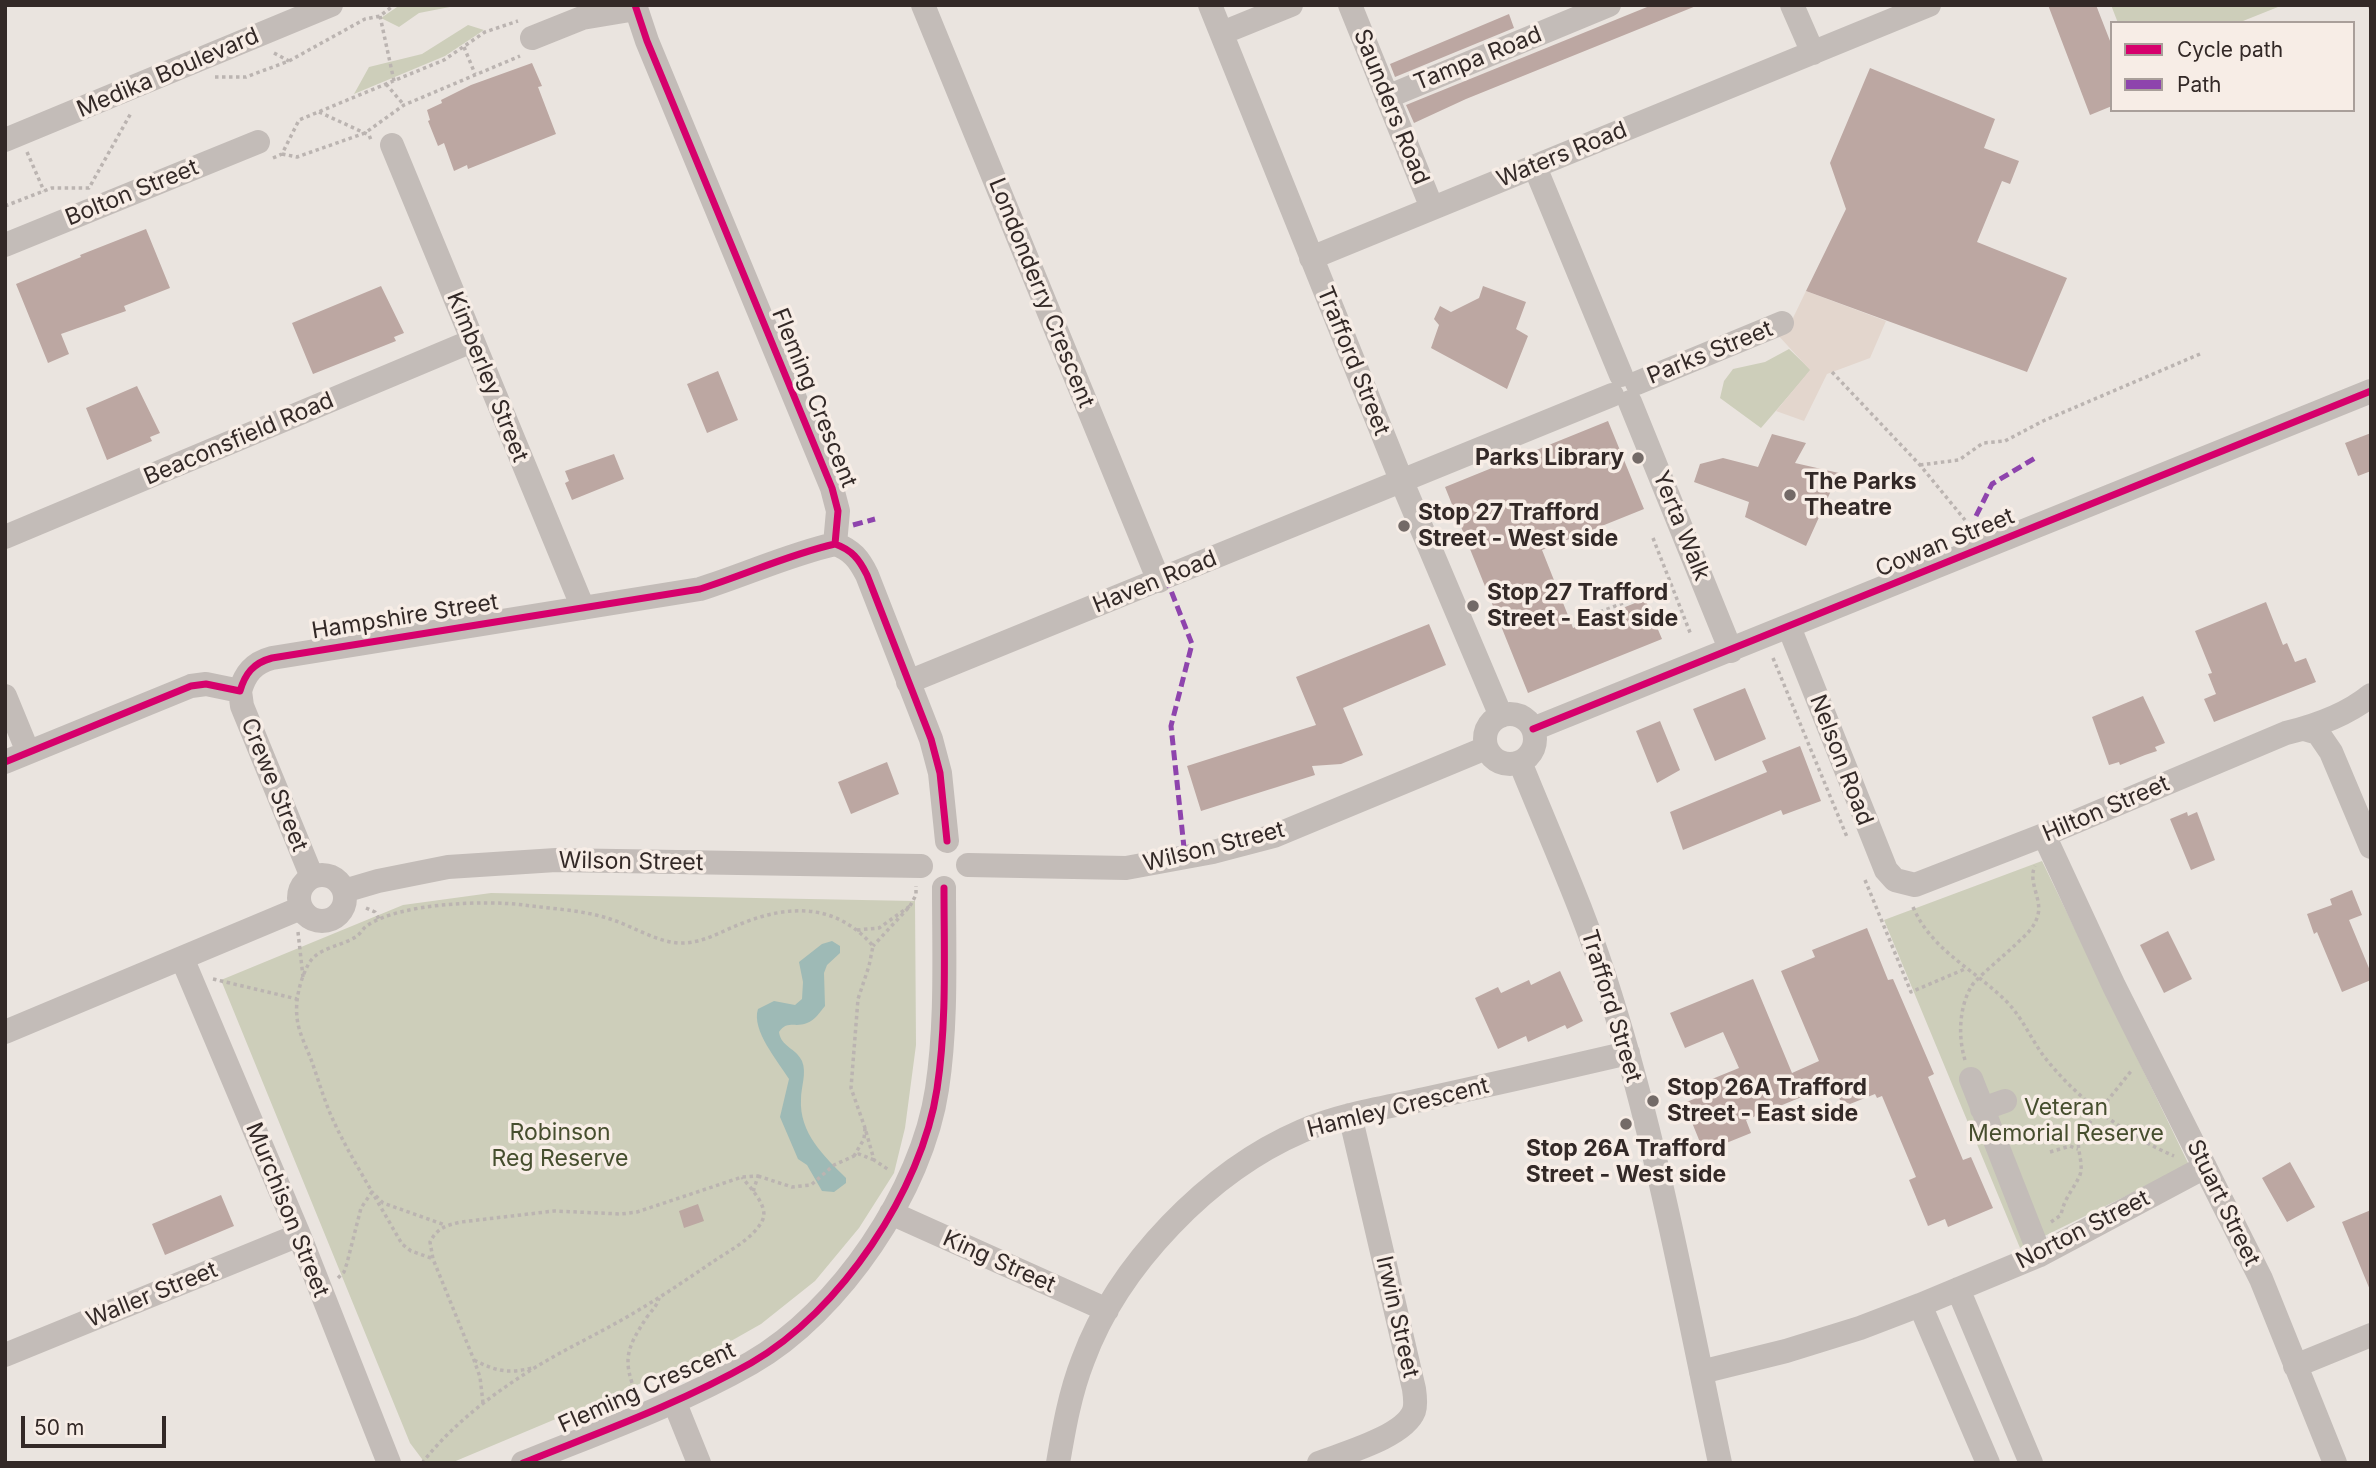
<!DOCTYPE html>
<html>
<head>
<meta charset="utf-8">
<style>
	body { margin:0 }
	#map { position:relative; width:2376px; height:1468px; overflow:hidden; background:#eae4df; font-family:Inter,sans-serif }
	canvas { display:block }
	.frame { position:absolute; inset:0; border:7px solid #332927; pointer-events:none }
	.legend { position:absolute; left:2110px; top:21px; width:245px; height:91px; box-sizing:border-box; background:#f7ede6; border:2px solid #a99f9a; margin:0; padding:9px 12px; list-style:none; font-size:21px; color:#332927 }
	.legend li { display:flex; align-items:center; gap:14px; height:35px }
	.legend b { width:35px; border:2px solid #a99f9a }
	.scale { position:absolute; left:21px; top:1416px; width:145px; height:32px; box-sizing:border-box; border:4px solid #332927; border-top:0; padding-left:9px; font-size:21px; line-height:24px; white-space:nowrap; color:#332927; -webkit-text-stroke:5px #f7ede6; paint-order:stroke }
</style>
</head>
<body>
<div id="map">
<canvas width="2376" height="1468"></canvas>
<div class="frame"></div>
<ul class="legend">
<li><b style="height:9px;background:#d6006c"></b>Cycle path</li>
<li><b style="height:9px;background:#8e44ad"></b>Path</li>
</ul>
<div class="scale">50 m</div>
</div>
<script>
const ctx = document.querySelector('canvas').getContext('2d');
ctx.lineJoin = 'round';
function paint(path, color) { ctx.fillStyle = color; ctx.fill(path, 'evenodd'); }
function trace(path, color, width, dash) { ctx.strokeStyle = color; ctx.lineWidth = width; ctx.lineCap = dash ? 'butt' : 'round'; ctx.setLineDash(dash || []); ctx.stroke(path); }
function write(font, color, halo, rows, align = 'center') {
  ctx.font = font + ' Inter,sans-serif'; ctx.lineWidth = 7; ctx.setLineDash([]); ctx.textBaseline = 'middle'; ctx.strokeStyle = halo; ctx.fillStyle = color; for (const [text, x, y, turn = 0] of rows) {
    ctx.save(); ctx.translate(x, y); ctx.rotate((+turn || 0) * Math.PI / 180); ctx.textAlign = isNaN(turn) ? turn : align; if (halo) ctx.strokeText(text, 0, 0); ctx.fillText(text, 0, 0); ctx.restore();
  }
}
paint(new Path2D(`
	M 400,5 L 460,5 L 419,13 L 399,27 L 381,18 Z
	M 2111,5 L 2283,5 L 2238,23 L 2118,23 Z
	M 468,25 L 484,30 L 445,56 L 354,94 L 369,67 L 422,54 Z
	M 1789,349 L 1811,370 L 1761,428 L 1720,398 L 1724,381 L 1733,369 L 1765,362 Z
	M 2042,861 L 2189,1165 L 2020,1248 L 1884,920 Z
	M 491,893 L 915,901 L 916,1045 L 905,1128 L 894,1173 L 859,1228 L 815,1281 L 761,1324 L 701,1358 L 451,1463 L 425,1463 L 410,1443 L 221,980 L 403,905 Z`), '#cdceba');
paint(new Path2D(`
	M 1806,291 L 1886,321 L 1870,358 L 1827,374 L 1804,421 L 1776,411 L 1810,370 L 1776,333 L 1793,318 Z`), '#e3d6cd');
paint(new Path2D(`
	M 832,941 L 840,946 L 840,953 L 827,965 L 824,973 L 825,1006 C 820,1012 815,1020 807,1023 C 796,1028 787,1020 779,1032 C 781,1047 796,1048 802,1061 C 807,1073 801,1087 801,1099 C 799,1133 824,1156 846,1178 L 846,1183 L 834,1192 L 822,1191 L 807,1165 L 798,1159 L 780,1117 L 789,1079 C 778,1061 751,1030 758,1009 L 774,1001 L 795,1005 L 802,999 L 803,982 L 799,962 L 822,944 Z`), '#9ebab6');
paint(new Path2D(`
	M 1652,5 L 1696,6 L 1466,99 L 1414,123 L 1406,105 Z
	M 2048,5 L 2096,5 L 2112,46 L 2112,106 L 2090,115 Z
	M 1509,14 L 1514,28 L 1395,77 L 1390,64 Z
	M 532,63 L 542,86 L 538,87 L 556,134 L 468,169 L 467,165 L 454,171 L 444,143 L 438,146 L 428,121 L 430,120 L 427,110 L 442,103 L 441,100 L 471,85 Z
	M 1870,68 L 1995,119 L 1984,148 L 2019,161 L 2010,184 L 2002,181 L 1977,242 L 2067,278 L 2027,372 L 1806,291 L 1846,209 L 1830,163 Z
	M 146,229 L 170,288 L 124,306 L 126,311 L 61,334 L 69,354 L 48,363 L 16,284 L 81,257 L 80,255 Z
	M 381,286 L 404,333 L 394,337 L 396,341 L 313,374 L 292,323 Z
	M 1483,286 L 1526,302 L 1516,329 L 1528,336 L 1507,389 L 1431,348 L 1439,325 L 1434,319 L 1440,306 L 1451,312 L 1479,298 Z
	M 718,371 L 738,420 L 707,433 L 687,384 Z
	M 137,386 L 160,433 L 150,437 L 152,441 L 107,460 L 86,408 Z
	M 1608,421 L 1644,509 L 1542,550 L 1573,628 L 1645,599 L 1662,639 L 1528,693 L 1445,487 Z
	M 2371,433 L 2371,471 L 2358,476 L 2345,443 Z
	M 1772,434 L 1806,443 L 1795,463 L 1839,473 L 1806,546 L 1745,517 L 1749,502 L 1694,482 L 1700,464 L 1723,458 L 1758,467 Z
	M 614,454 L 624,479 L 572,500 L 565,483 L 569,481 L 565,471 Z
	M 2266,602 L 2283,645 L 2287,643 L 2295,662 L 2306,658 L 2316,682 L 2214,722 L 2204,699 L 2216,694 L 2208,674 L 2212,673 L 2195,631 Z
	M 1429,624 L 1446,665 L 1343,708 L 1363,755 L 1341,764 L 1312,766 L 1315,775 L 1201,811 L 1187,766 L 1316,725 L 1296,677 Z
	M 1745,688 L 1766,739 L 1715,761 L 1693,709 Z
	M 2143,696 L 2165,743 L 2155,747 L 2157,751 L 2145,755 L 2120,765 L 2119,762 L 2109,765 L 2092,717 Z
	M 1660,721 L 1680,770 L 1657,783 L 1636,731 Z
	M 1800,746 L 1821,801 L 1783,815 L 1781,810 L 1683,850 L 1670,812 L 1767,772 L 1762,761 Z
	M 887,762 L 899,794 L 851,814 L 838,782 Z
	M 2187,812 L 2188,816 L 2197,812 L 2215,860 L 2191,870 L 2170,819 Z
	M 2352,890 L 2362,915 L 2349,920 L 2371,973 L 2371,980 L 2342,992 L 2317,932 L 2314,934 L 2307,914 L 2332,905 L 2330,899 Z
	M 1867,928 L 1888,980 L 1893,979 L 1934,1074 L 1928,1077 L 1963,1160 L 1971,1157 L 1993,1208 L 1948,1227 L 1945,1219 L 1928,1226 L 1909,1180 L 1916,1177 L 1882,1096 L 1877,1098 L 1875,1094 L 1850,1104 L 1840,1100 L 1833,1084 L 1746,1120 L 1751,1133 L 1704,1152 L 1684,1103 L 1716,1090 L 1712,1079 L 1739,1068 L 1723,1032 L 1685,1048 L 1670,1013 L 1753,979 L 1792,1073 L 1819,1061 L 1781,971 L 1815,957 L 1812,950 Z
	M 2168,931 L 2192,979 L 2164,993 L 2140,945 Z
	M 1560,971 L 1583,1021 L 1567,1029 L 1565,1025 L 1528,1042 L 1526,1036 L 1498,1049 L 1475,998 L 1498,987 L 1501,993 L 1529,980 L 1531,985 Z
	M 2290,1162 L 2315,1207 L 2287,1222 L 2262,1178 Z
	M 221,1195 L 234,1226 L 165,1255 L 152,1224 Z
	M 698,1204 L 704,1221 L 684,1228 L 679,1211 Z
	M 2371,1210 L 2371,1290 L 2370,1290 L 2342,1222 Z`), '#bca7a2');
trace(new Path2D(`
	M 2369,5 L 2371,9
	M 380,16 L 394,81
	M 464,47 L 475,74
	M 274,53 L 289,61
	M 215,77 L 246,77 L 289,61 L 365,19 L 380,16 L 394,5
	M 386,84 L 404,105
	M 319,112 L 369,135 L 371,140
	M 27,152 L 44,191
	M 282,154 L 297,157 L 365,133 L 404,105 L 520,56
	M 273,158 L 282,154 L 299,120 L 444,60 L 485,32 L 518,21
	M 5,206 L 52,188 L 89,188 L 131,113
	M 1832,372 L 1920,465 L 1965,520
	M 1920,465 L 1959,460 L 1983,443 L 2005,441 L 2043,421 L 2200,354
	M 1653,538 L 1691,635
	M 1587,617 L 1672,584
	M 1773,658 L 1847,837
	M 1865,880 L 1911,992 L 1965,969
	M 910,906 L 916,895 L 916,886
	M 1913,907 C 1932,951 1974,969 2006,1001 C 2023,1018 2031,1040 2046,1059 C 2079,1100 2125,1135 2174,1156
	M 366,908 L 375,912 L 379,919
	M 857,930 L 879,928 L 910,906 L 873,946
	M 298,932 L 303,977
	M 213,979 L 297,999
	M 1965,1060 C 1958,1037 1959,1008 1971,987 C 1975,979 2005,955 2014,946 C 2023,937 2033,930 2037,918 C 2044,900 2027,883 2035,866
	M 2050,1152 L 2070,1146 L 2078,1149
	M 874,1160 L 859,1154 L 854,1156 L 864,1139 L 865,1128 L 874,1160 L 889,1170
	M 758,1176 L 792,1187 L 811,1185 L 834,1165 L 854,1156
	M 2051,1222 L 2061,1215 C 2064,1198 2074,1189 2080,1175 C 2084,1163 2076,1149 2079,1136 L 2132,1070
	M 431,1258 L 411,1251 L 402,1244 L 372,1192 L 383,1203 L 445,1225
	M 338,1278 L 344,1272 L 347,1263 L 361,1208 L 372,1192 C 359,1169 345,1146 334,1122 C 325,1103 319,1082 312,1062 C 307,1048 298,1032 297,1017 C 295,1001 300,980 308,965 C 317,947 341,947 357,936 C 361,933 363,928 368,925 C 401,903 485,900 524,905 C 553,909 585,910 613,920 C 634,927 655,941 678,943 C 703,944 721,931 743,923 C 791,904 837,904 873,946 L 869,966 L 858,999 L 851,1088 L 865,1128
	M 474,1360 C 496,1371 507,1374 532,1368
	M 637,1396 C 622,1360 626,1349 647,1317 C 652,1310 657,1306 659,1298
	M 483,1403 L 480,1377 L 474,1360 L 433,1259 L 430,1242 C 437,1228 447,1225 461,1222 L 554,1211 L 621,1214 L 637,1212 L 742,1177 L 758,1176 L 753,1192
	M 422,1463 C 452,1425 491,1395 531,1370 C 561,1351 594,1336 625,1318 C 655,1301 683,1282 711,1263 C 727,1252 755,1238 763,1219 C 768,1205 750,1188 742,1177`), '#bbb4b1', 3.5, [3.5, 3.5]);
trace(new Path2D(`
	M 635,5 L 647,41 L 832,488 L 838,511 L 835,544 C 852,550 859,559 867,575 L 931,739 L 940,773 L 947,841
	M 923,5 L 1159,581
	M 1210,5 L 1402,482 L 1501,716
	M 1350,5 L 1432,208
	M 1792,5 L 1813,53
	M 1222,33 L 1291,5
	M 532,38 L 582,18 L 636,9
	M 1387,97 L 1609,5
	M 5,140 L 331,5
	M 392,145 L 583,608
	M 1535,167 L 1621,375
	M 5,245 L 258,142
	M 1311,258 L 1929,5
	M 1637,383 L 1782,323
	M 1630,402 L 1731,651
	M 5,537 L 472,341
	M 1789,627 L 1886,870 L 1895,880 L 1915,885 L 2044,835 L 2286,733 C 2315,726 2348,714 2371,695
	M 908,682 L 1612,395
	M 240,691 L 242,706 L 312,877
	M 5,696 L 28,752
	M1485 739a25 25 0 1 1 50 0a25 25 0 1 1-50 0Z
	M 1533,729 L 2371,391
	M 2304,729 L 2318,733 L 2331,752 L 2371,847
	M 5,762 L 191,686 L 206,684 L 240,691 C 245,674 253,663 272,658 L 700,589 C 745,575 790,554 835,544
	M 1520,762 C 1551,839 1586,915 1610,994 C 1658,1146 1687,1307 1720,1463
	M 2044,835 L 2114,986 L 2261,1279 L 2335,1463
	M 968,865 L 1126,868 L 1213,852 L 1274,836 L 1486,748
	M299 898a23 23 0 1 1 46 0a23 23 0 1 1-46 0Z
	M 344,891 L 378,881 L 448,867 L 556,860 L 921,866
	M 182,958 L 299,1235 L 389,1463
	M 5,1032 L 301,908
	M 1971,1079 L 2040,1255
	M 1982,1109 L 2005,1101
	M 891,1213 L 1107,1310
	M 1958,1289 L 2031,1463
	M 1920,1305 L 1988,1463
	M 5,1355 L 299,1235
	M 2295,1366 L 2371,1335
	M 1701,1372 L 1786,1351 L 1860,1328 L 1920,1305 L 2040,1255 L 2205,1167
	M 674,1401 L 699,1463
	M 523,1463 C 600,1432 679,1404 751,1363 C 840,1312 922,1190 937,1089 C 947,1023 944,954 944,888
	M 1058,1463 C 1064,1428 1070,1393 1083,1360 C 1118,1265 1209,1171 1302,1131 C 1341,1114 1384,1108 1425,1099 C 1493,1084 1560,1069 1628,1053
	M 1319,1463 C 1344,1453 1404,1437 1414,1411 C 1416,1405 1415,1396 1414,1389 L 1350,1115`), '#c3bcb8', 24);
trace(new Path2D(`
	M 1976,516 L 1992,484 L 2035,458
	M 853,525 L 875,519
	M 1166,578 L 1192,644 L 1171,726 L 1185,857`), '#8e44ad', 5, [10, 5]);
trace(new Path2D(`
	M 635,5 L 647,41 L 832,488 L 838,511 L 835,544 C 852,550 859,559 867,575 L 931,739 L 940,773 L 947,841
	M 1533,729 L 2371,391
	M 5,762 L 191,686 L 206,684 L 240,691 C 245,674 253,663 272,658 L 700,589 C 745,575 790,554 835,544
	M 523,1463 C 600,1432 679,1404 751,1363 C 840,1312 922,1190 937,1089 C 947,1023 944,954 944,888`), '#d6006c', 7);
for (const [x, y, r, color] of [
	[1638,458,7,"#736a67"],
	[1790,495,7,"#736a67"],
	[1404,526,7,"#736a67"],
	[1473,606,7,"#736a67"],
	[1653,1101,7,"#736a67"],
	[1626,1124,7,"#736a67"]
]) { const dot = new Path2D(); dot.arc(x, y, r, 0, 2 * Math.PI); ctx.fillStyle = color; ctx.fill(dot); trace(dot, '#f7ede6', 2.5); }
write('23px', '#332927', '#f7ede6', [
	["Tampa Road",1478,59,-22],
	["Medika Boulevard",168,73,-23],
	["Saunders Road",1391,107,68],
	["Waters Road",1562,155,-22],
	["Bolton Street",132,193,-22],
	["Londonderry Crescent",1041,293,68],
	["Parks Street",1710,353,-22],
	["Trafford Street",1353,361,68],
	["Kimberley Street",487,377,68],
	["Fleming Crescent",814,398,68],
	["Beaconsfield Road",239,439,-23],
	["Yerta Walk",1681,526,68],
	["Cowan Street",1945,543,-22],
	["Haven Road",1155,582,-22],
	["Hampshire Street",405,617,-9],
	["Nelson Road",1841,760,69],
	["Crewe Street",274,785,68],
	["Hilton Street",2106,809,-23],
	["Wilson Street",1214,847,-14],
	["Wilson Street",631,862,1],
	["Trafford Street",1611,1006,73],
	["Hamley Crescent",1398,1108,-14],
	["Stuart Street",2223,1203,64],
	["Murchison Street",287,1210,68],
	["Norton Street",2083,1230,-27],
	["King Street",999,1262,24],
	["Waller Street",152,1295,-22],
	["Irwin Street",1397,1317,77],
	["Fleming Crescent",647,1388,-24]
]);
write('bold 23px', '#332927', '#f7ede6', [
	["Parks Library",1624,458,"right"],
	["The Parks",1804,482],
	["Theatre",1804,508],
	["Stop 27 Trafford",1418,513],
	["Street - West side",1418,539],
	["Stop 27 Trafford",1487,593],
	["Street - East side",1487,619],
	["Stop 26A Trafford",1667,1088],
	["Street - East side",1667,1114],
	["Stop 26A Trafford",1626,1149,"center"],
	["Street - West side",1626,1175,"center"]
], 'left');
write('23px', '#464e2e', '#f7ede6', [
	["Veteran",2066,1108],
	["Memorial Reserve",2066,1134],
	["Robinson",560,1133],
	["Reg Reserve",560,1159]
]);
</script>
</body>
</html>
